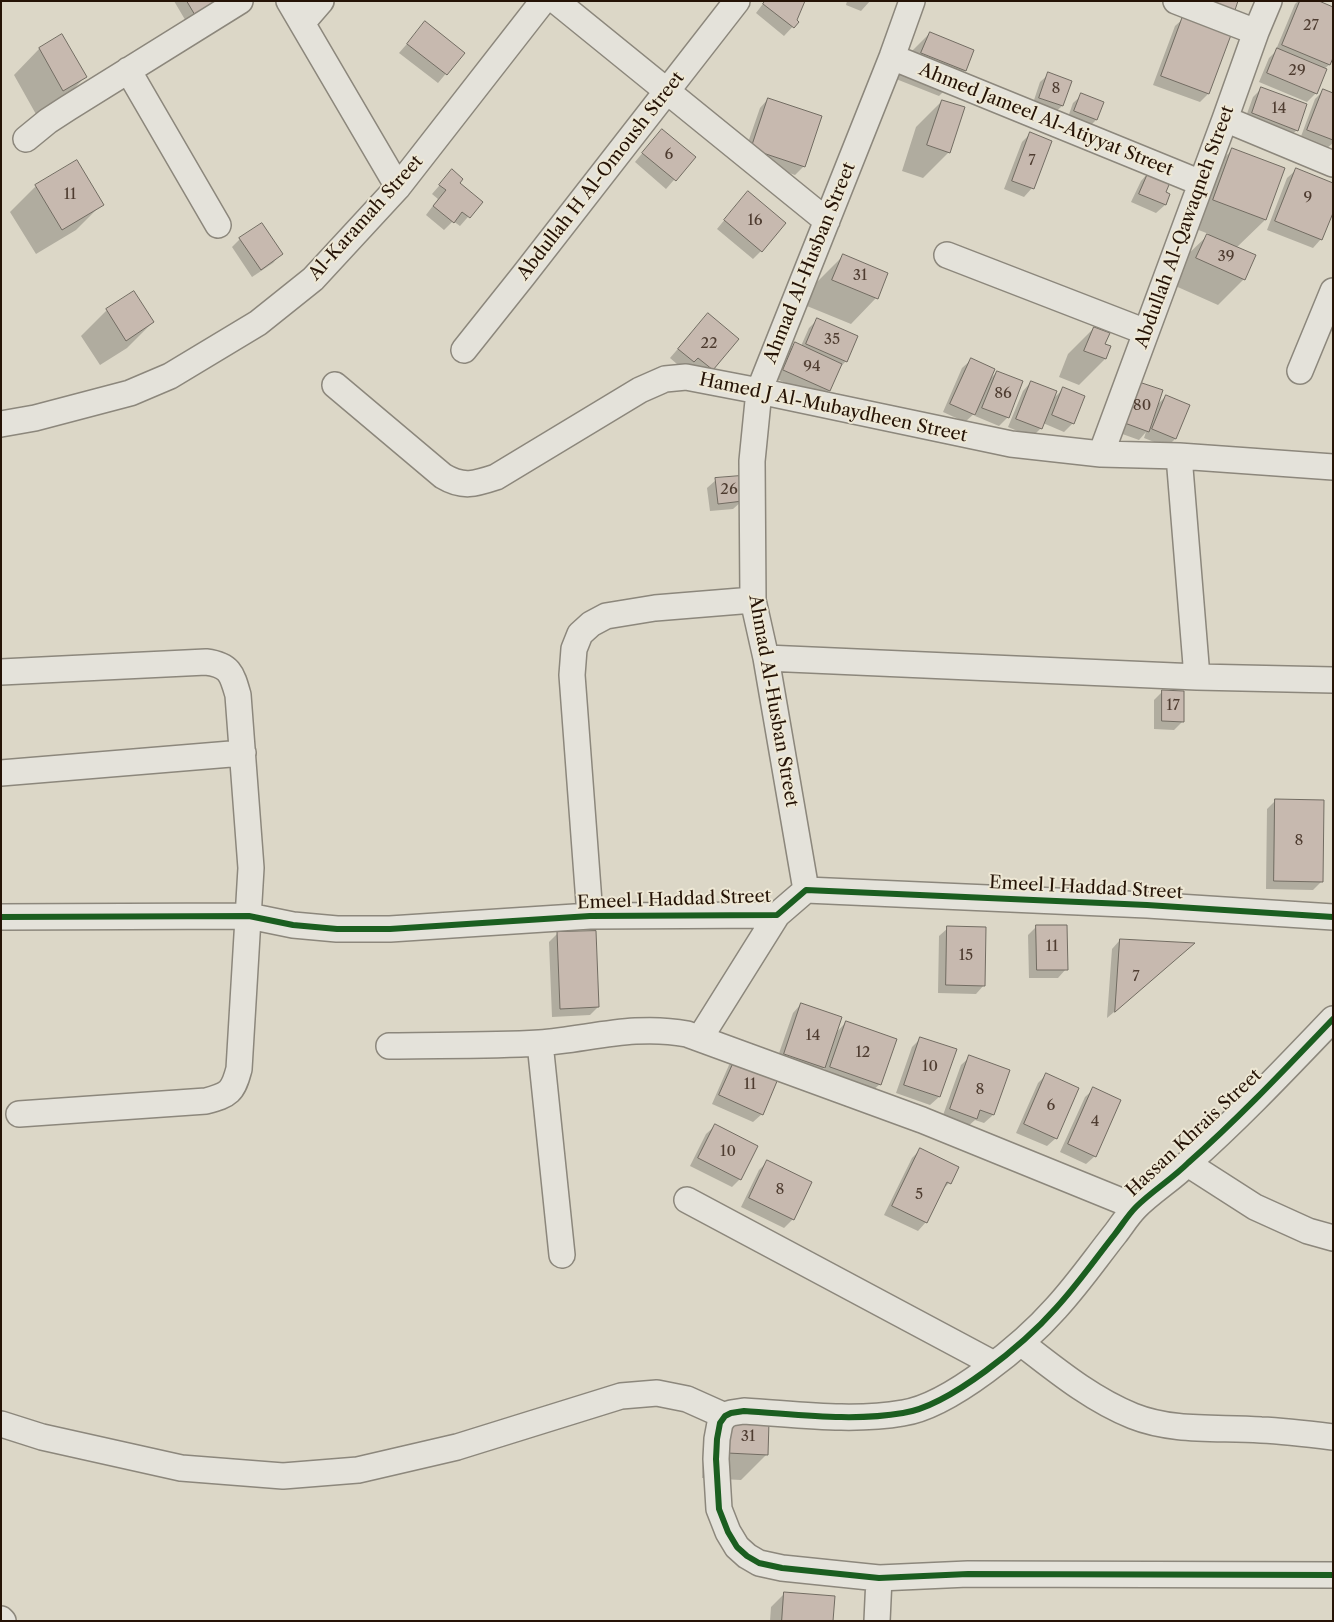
<!DOCTYPE html>
<html>
<head>
<meta charset="utf-8">
<style>
	body { margin:0 }
	#map { position:relative; width:1334px; height:1622px; overflow:hidden; background:#dcd7c7; font-family:"Libre Caslon Text",serif }
	canvas { display:block }
	.frame { position:absolute; inset:0; border:2px solid #251306; pointer-events:none }
</style>
</head>
<body>
<div id="map">
<canvas width="1334" height="1622"></canvas>
<div class="frame"></div>
</div>
<script>
const ctx = document.querySelector('canvas').getContext('2d');
ctx.lineJoin = 'round';
function paint(path, color) { ctx.fillStyle = color; ctx.fill(path, 'evenodd'); }
function trace(path, color, width, dash) { ctx.strokeStyle = color; ctx.lineWidth = width; ctx.lineCap = dash ? 'butt' : 'round'; ctx.setLineDash(dash || []); ctx.stroke(path); }
function write(font, color, halo, rows, align = 'center') {
  ctx.font = font + ' "Libre Caslon Text",serif'; ctx.lineWidth = 4; ctx.setLineDash([]); ctx.textBaseline = 'middle'; ctx.strokeStyle = halo; ctx.fillStyle = color; for (const [text, x, y, turn = 0] of rows) {
    ctx.save(); ctx.translate(x, y); ctx.rotate((+turn || 0) * Math.PI / 180); ctx.textAlign = isNaN(turn) ? turn : align; if (halo) ctx.strokeText(text, 0, 0); ctx.fillText(text, 0, 0); ctx.restore();
  }
}
paint(new Path2D(`
	M 174,1 L 223,1 L 187,23 Z
	M 765,1 L 803,1 L 795,20 L 797,22 L 784,36 L 756,13 Z
	M 847,1 L 870,1 L 861,11 L 846,5 Z
	M 1298,1 L 1316,1 L 1333,54 L 1329,65 L 1324,69 L 1316,93 L 1307,102 L 1259,82 L 1269,58 L 1275,52 L 1295,4 Z
	M 1184,18 L 1208,94 L 1200,102 L 1153,85 L 1175,26 Z
	M 425,23 L 463,53 L 438,83 L 399,53 Z
	M 930,33 L 965,70 L 939,96 L 896,79 L 904,59 Z
	M 62,36 L 85,77 L 60,103 L 37,116 L 14,75 L 39,49 Z
	M 1049,74 L 1062,106 L 1053,114 L 1032,106 L 1040,82 Z
	M 1262,88 L 1297,130 L 1288,138 L 1244,122 L 1253,97 Z
	M 1323,91 L 1333,94 L 1333,143 L 1326,149 L 1300,139 L 1315,99 Z
	M 1082,95 L 1103,103 L 1096,120 L 1088,128 L 1067,120 L 1073,103 Z
	M 768,99 L 804,166 L 795,175 L 743,157 L 760,108 Z
	M 942,101 L 949,152 L 923,178 L 902,171 L 916,127 Z
	M 1030,134 L 1032,188 L 1024,197 L 1004,189 L 1022,142 Z
	M 654,139 L 694,157 L 666,189 L 635,162 Z
	M 1233,149 L 1284,169 L 1265,220 L 1236,248 L 1244,279 L 1218,305 L 1171,284 L 1181,261 L 1209,234 L 1188,226 L 1207,175 Z
	M 1296,170 L 1321,239 L 1313,248 L 1267,230 L 1287,178 Z
	M 452,171 L 458,183 L 481,202 L 460,226 L 453,221 L 444,230 L 426,215 L 438,199 L 432,194 Z
	M 1149,172 L 1164,193 L 1169,195 L 1165,205 L 1156,213 L 1131,202 L 1141,181 Z
	M 36,186 L 102,204 L 76,230 L 36,254 L 10,212 Z
	M 740,201 L 761,251 L 753,259 L 717,229 Z
	M 240,239 L 281,254 L 273,263 L 252,277 L 232,247 Z
	M 843,256 L 876,298 L 851,324 L 807,306 L 817,282 Z
	M 107,310 L 153,322 L 127,348 L 100,365 L 81,336 Z
	M 818,319 L 846,361 L 839,368 L 829,390 L 820,399 L 775,378 L 787,352 L 795,344 L 801,346 L 809,328 Z
	M 700,323 L 738,339 L 712,370 L 684,370 L 670,358 Z
	M 1094,328 L 1104,344 L 1109,346 L 1105,359 L 1079,385 L 1059,377 L 1068,354 Z
	M 971,360 L 989,380 L 997,372 L 1022,382 L 1007,418 L 999,426 L 975,416 L 977,411 L 965,422 L 943,412 L 962,368 Z
	M 1031,382 L 1052,400 L 1063,389 L 1073,423 L 1064,432 L 1043,423 L 1041,428 L 1032,437 L 1008,427 L 1023,391 Z
	M 1128,391 L 1156,406 L 1166,396 L 1189,406 L 1175,439 L 1167,447 L 1144,438 L 1146,432 L 1139,440 L 1114,431 Z
	M 716,480 L 742,501 L 733,509 L 710,511 L 707,488 Z
	M 1162,692 L 1183,721 L 1174,730 L 1154,729 L 1154,700 Z
	M 1276,800 L 1321,882 L 1313,890 L 1266,889 L 1267,809 Z
	M 1037,926 L 1066,969 L 1058,978 L 1029,978 L 1028,935 Z
	M 948,928 L 984,985 L 976,994 L 938,993 L 939,936 Z
	M 557,934 L 598,1007 L 590,1015 L 552,1017 L 549,942 Z
	M 1120,940 L 1185,951 L 1107,1018 L 1112,949 Z
	M 801,1004 L 836,1033 L 846,1022 L 880,1084 L 871,1092 L 822,1075 L 826,1066 L 816,1076 L 776,1062 L 793,1013 Z
	M 921,1038 L 955,1050 L 939,1097 L 930,1105 L 896,1093 L 912,1047 Z
	M 737,1057 L 762,1114 L 753,1122 L 712,1104 L 729,1065 Z
	M 970,1057 L 1009,1071 L 993,1115 L 984,1123 L 975,1120 L 967,1127 L 942,1118 L 961,1065 Z
	M 1046,1075 L 1056,1138 L 1047,1146 L 1016,1133 L 1038,1083 Z
	M 1094,1089 L 1095,1156 L 1086,1164 L 1060,1152 L 1085,1097 Z
	M 715,1126 L 740,1179 L 732,1187 L 690,1166 L 706,1134 Z
	M 920,1150 L 949,1183 L 940,1192 L 926,1222 L 918,1231 L 884,1215 L 912,1158 Z
	M 767,1162 L 793,1219 L 784,1228 L 741,1207 L 759,1170 Z
	M 729,1421 L 767,1454 L 741,1480 L 702,1478 L 703,1447 Z
	M 784,1594 L 832,1621 L 770,1621 L 771,1607 Z`), '#0003');
const building = new Path2D(`
	M 187,1 L 220,1 L 196,16 Z
	M 765,1 L 805,1 L 797,20 L 799,22 L 794,28 L 763,4 Z
	M 1203,1 L 1238,1 L 1234,13 Z
	M 1300,1 L 1319,1 L 1333,7 L 1333,58 L 1330,65 L 1282,45 Z
	M 1183,16 L 1231,35 L 1209,94 L 1161,76 Z
	M 425,21 L 465,53 L 447,75 L 407,44 Z
	M 930,32 L 974,50 L 966,71 L 921,53 Z
	M 62,34 L 87,77 L 63,91 L 39,48 Z
	M 1277,48 L 1327,69 L 1317,94 L 1267,73 Z
	M 1048,72 L 1072,81 L 1063,106 L 1039,98 Z
	M 1261,87 L 1307,104 L 1298,131 L 1252,113 Z
	M 1323,89 L 1333,93 L 1333,140 L 1307,130 Z
	M 1081,93 L 1104,102 L 1097,120 L 1074,111 Z
	M 768,98 L 822,116 L 805,167 L 751,149 Z
	M 942,100 L 965,107 L 950,153 L 927,145 Z
	M 662,129 L 696,157 L 676,181 L 642,153 Z
	M 1030,132 L 1052,141 L 1034,189 L 1012,181 Z
	M 1232,148 L 1285,168 L 1266,220 L 1213,200 Z
	M 77,160 L 104,205 L 62,230 L 35,185 Z
	M 1296,168 L 1333,183 L 1333,213 L 1322,240 L 1275,221 Z
	M 452,169 L 463,179 L 460,183 L 483,202 L 470,218 L 462,212 L 454,223 L 433,206 L 446,190 L 439,185 Z
	M 1149,171 L 1171,180 L 1166,192 L 1170,194 L 1166,205 L 1139,194 Z
	M 748,191 L 786,223 L 762,252 L 724,220 Z
	M 262,223 L 283,254 L 261,270 L 239,238 Z
	M 1207,234 L 1256,255 L 1245,280 L 1196,258 Z
	M 843,254 L 888,273 L 878,299 L 832,280 Z
	M 134,291 L 154,322 L 126,341 L 106,309 Z
	M 708,313 L 739,339 L 713,370 L 698,358 L 694,362 L 678,349 Z
	M 817,318 L 858,336 L 847,362 L 806,344 Z
	M 1094,327 L 1110,333 L 1105,344 L 1111,346 L 1106,359 L 1084,351 Z
	M 795,342 L 842,364 L 830,391 L 783,370 Z
	M 971,358 L 995,369 L 975,415 L 950,404 Z
	M 997,371 L 1023,381 L 1009,418 L 982,408 Z
	M 1031,381 L 1057,391 L 1042,429 L 1016,419 Z
	M 1136,381 L 1163,390 L 1149,432 L 1122,422 Z
	M 1063,387 L 1085,396 L 1074,424 L 1052,415 Z
	M 1166,395 L 1190,405 L 1176,439 L 1152,429 Z
	M 740,476 L 743,501 L 718,504 L 715,478 Z
	M 1162,690 L 1184,691 L 1184,722 L 1162,721 Z
	M 1275,799 L 1324,800 L 1323,882 L 1274,881 Z
	M 1036,925 L 1067,925 L 1068,970 L 1037,970 Z
	M 947,926 L 986,927 L 985,986 L 946,985 Z
	M 596,931 L 599,1007 L 560,1009 L 557,932 Z
	M 1120,939 L 1195,943 L 1115,1012 Z
	M 801,1003 L 842,1017 L 825,1068 L 784,1054 Z
	M 846,1021 L 897,1039 L 881,1085 L 830,1067 Z
	M 920,1037 L 957,1049 L 940,1097 L 904,1085 Z
	M 737,1055 L 780,1074 L 763,1115 L 719,1095 Z
	M 969,1055 L 1010,1070 L 994,1115 L 980,1110 L 977,1119 L 950,1109 Z
	M 1046,1073 L 1079,1088 L 1057,1139 L 1024,1124 Z
	M 1093,1087 L 1121,1100 L 1096,1157 L 1068,1144 Z
	M 715,1124 L 758,1146 L 741,1180 L 698,1158 Z
	M 920,1148 L 959,1167 L 951,1184 L 947,1182 L 927,1223 L 892,1206 Z
	M 767,1160 L 812,1182 L 794,1220 L 749,1198 Z
	M 728,1420 L 769,1421 L 768,1455 L 727,1453 Z
	M 784,1592 L 835,1596 L 833,1621 L 782,1621 Z`);
paint(building, '#c7b9af');
trace(building, '#726c62', 1);
const minor = new Path2D(`
	M 289,1 L 398,187
	M 556,1 L 827,221
	M 1176,1 L 1256,32
	M 302,23 L 321,1
	M 892,57 L 1201,183
	M 128,70 L 218,225
	M 1225,119 L 1333,164
	M 26,139 L 48,121 L 68,108 L 240,1
	M 947,255 L 1146,332
	M 464,350 L 523,276 L 737,1
	M 1300,371 L 1333,291
	M 335,385 L 443,476 C 463,488 475,484 496,477 L 640,390 L 665,379 L 686,377 L 759,391 L 1011,444 L 1101,454 L 1179,456 L 1333,467
	M 1,424 L 35,418 L 130,393 L 170,376 L 258,323 L 313,279 L 398,187 L 543,1
	M 1101,454 L 1225,119 L 1256,32 L 1269,1
	M 1179,456 L 1197,677
	M 766,658 L 1197,677 L 1333,680
	M 1,672 L 206,662 C 230,665 232,674 238,695 L 251,868 L 239,1069 C 233,1092 229,1095 206,1101 L 19,1114
	M 1,773 L 243,753
	M 806,890 L 766,658 L 753,600 L 752,461 L 759,391 L 892,57 L 912,1
	M 590,916 L 572,675 L 574,649 L 580,634 L 591,624 L 606,616 L 655,608 L 753,600
	M 1,917 L 249,916 L 293,925 L 337,929 L 390,929 L 590,916 L 777,915 L 806,890 L 1147,905 L 1333,917
	M 1333,1019 C 1286,1068 1239,1118 1188,1163 C 1172,1179 1152,1191 1136,1207 C 1128,1215 1122,1225 1115,1234 C 1096,1258 1078,1284 1056,1308 C 1025,1343 950,1406 903,1413 C 851,1422 796,1414 744,1411 L 731,1413 L 725,1416 L 720,1423 L 717,1439 L 716,1459 L 719,1509 L 728,1532 L 737,1547 L 747,1556 L 759,1563 L 782,1568 L 879,1578 L 968,1574 L 1333,1575
	M 700,1038 L 777,915
	M 540,1043 L 562,1255
	M 389,1046 C 439,1045 489,1046 539,1043 C 590,1039 635,1024 687,1034 L 922,1120 L 1136,1207
	M 1188,1164 L 1255,1207 L 1308,1231 L 1333,1238
	M 687,1200 L 994,1364
	M 1021,1343 C 1056,1370 1091,1399 1133,1416 C 1173,1432 1218,1427 1261,1430 C 1285,1431 1309,1434 1333,1437
	M 1,1424 L 42,1437 L 181,1468 L 283,1476 L 358,1470 L 457,1447 L 621,1396 L 657,1393 L 687,1399 L 725,1416
	M 1,1619 L 3,1621
	M 877,1621 L 879,1578`);
trace(minor, '#8c877c', 28);
trace(minor, '#e4e2da', 25);
trace(new Path2D(`
	M 1,917 L 249,916 L 293,925 L 337,929 L 390,929 L 590,916 L 777,915 L 806,890 L 1147,905 L 1333,917
	M 1333,1019 C 1286,1068 1239,1118 1188,1163 C 1172,1179 1152,1191 1136,1207 C 1128,1215 1122,1225 1115,1234 C 1096,1258 1078,1284 1056,1308 C 1025,1343 950,1406 903,1413 C 851,1422 796,1414 744,1411 L 731,1413 L 725,1416 L 720,1423 L 717,1439 L 716,1459 L 719,1509 L 728,1532 L 737,1547 L 747,1556 L 759,1563 L 782,1568 L 879,1578 L 968,1574 L 1333,1575`), '#1b5e20', 6);
write('15px', '#4e3c30', null, [
	["27",1311,26],
	["29",1297,71],
	["8",1056,89],
	["14",1279,109],
	["6",669,155],
	["7",1032,161],
	["11",70,195],
	["9",1308,198],
	["16",755,221],
	["39",1226,257],
	["31",860,276],
	["35",832,340],
	["22",709,344],
	["94",812,367],
	["86",1003,394],
	["80",1142,406],
	["26",729,490],
	["17",1173,706],
	["8",1299,841],
	["11",1052,947],
	["15",966,956],
	["7",1136,977],
	["14",813,1036],
	["12",863,1053],
	["10",930,1067],
	["11",750,1085],
	["8",980,1090],
	["6",1051,1106],
	["4",1095,1122],
	["10",728,1152],
	["8",780,1190],
	["5",919,1195],
	["31",748,1437]
]);
write('18px', '#251306', '#eee8d5', [
	["Ahmed Jameel Al-Atiyyat Street",1046,120,22],
	["Abdullah H Al-Omoush Street",601,176,-52],
	["Al-Karamah Street",366,218,-48],
	["Abdullah Al-Qawaqneh Street",1185,227,-70],
	["Ahmad Al-Husban Street",810,263,-68],
	["Hamed J Al-Mubaydheen Street",833,408,12],
	["Ahmad Al-Husban Street",773,701,80],
	["Emeel I Haddad Street",1086,888,3],
	["Emeel I Haddad Street",674,900,-2],
	["Hassan Khrais Street",1194,1133,-43]
]);
</script>
</body>
</html>
